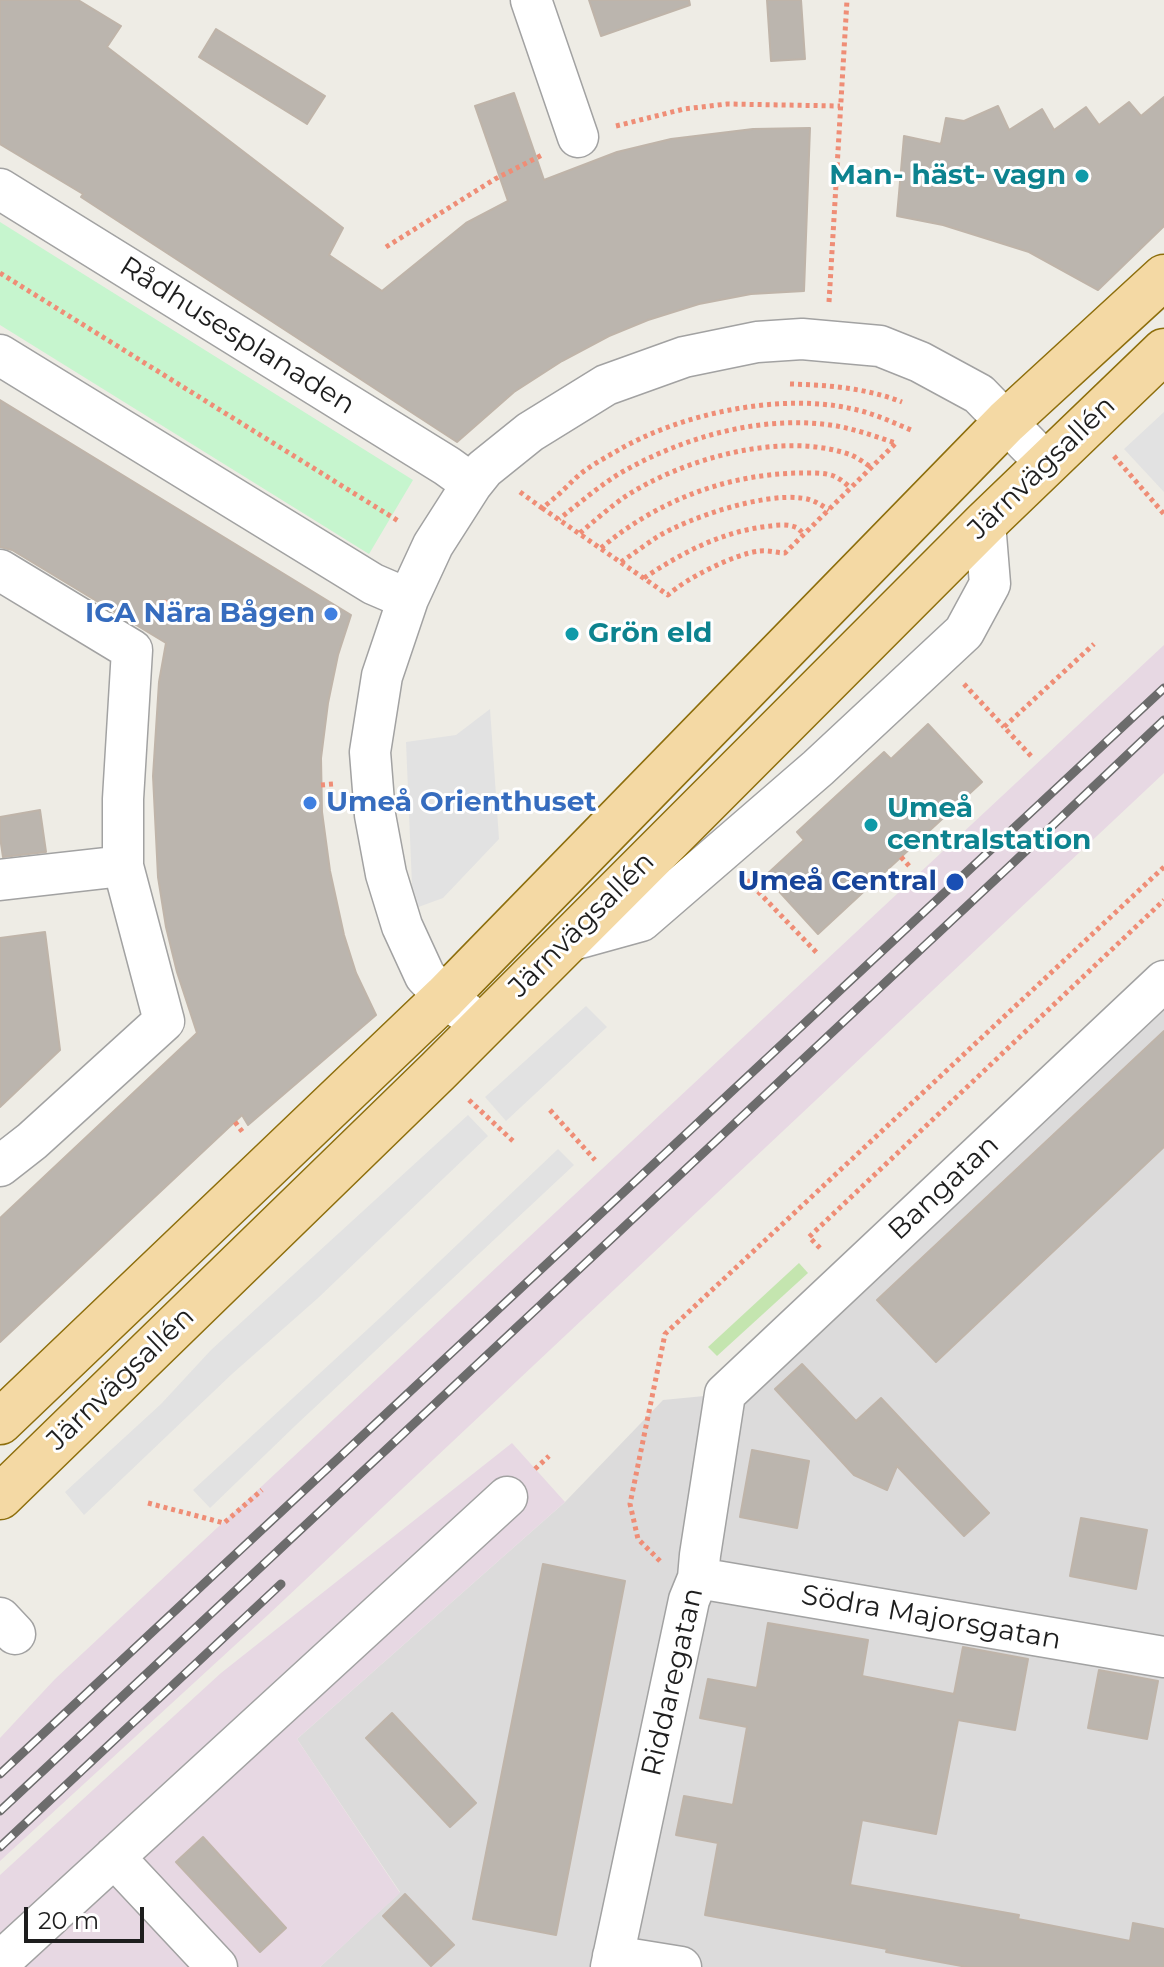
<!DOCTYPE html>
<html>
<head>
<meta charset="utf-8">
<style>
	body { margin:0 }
	#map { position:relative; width:1164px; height:1967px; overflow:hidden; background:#eeece5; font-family:Montserrat,sans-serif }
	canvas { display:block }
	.scale { position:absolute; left:24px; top:1907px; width:120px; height:36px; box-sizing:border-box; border:4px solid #1e1e1e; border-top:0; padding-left:10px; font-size:24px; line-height:28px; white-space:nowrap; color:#1e1e1e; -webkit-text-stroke:6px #fff; paint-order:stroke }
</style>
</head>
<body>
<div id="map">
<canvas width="1164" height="1967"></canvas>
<div class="scale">20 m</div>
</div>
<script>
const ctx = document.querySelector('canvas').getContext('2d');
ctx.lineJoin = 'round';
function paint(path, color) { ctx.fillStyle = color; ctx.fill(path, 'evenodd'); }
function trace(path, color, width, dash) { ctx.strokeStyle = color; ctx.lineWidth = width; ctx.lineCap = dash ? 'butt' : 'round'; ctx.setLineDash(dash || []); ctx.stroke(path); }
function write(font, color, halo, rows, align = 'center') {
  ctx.font = font + ' Montserrat,sans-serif'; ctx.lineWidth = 6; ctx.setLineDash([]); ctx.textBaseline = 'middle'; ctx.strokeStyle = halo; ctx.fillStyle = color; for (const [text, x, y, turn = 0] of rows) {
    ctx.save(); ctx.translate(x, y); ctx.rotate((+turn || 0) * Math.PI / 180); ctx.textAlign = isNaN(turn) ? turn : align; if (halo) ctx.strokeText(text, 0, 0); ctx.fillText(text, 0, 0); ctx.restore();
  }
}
paint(new Path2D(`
	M 1164,981 L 1164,1967 L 320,1967 L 400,1892 L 297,1739 L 565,1502 L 663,1400 L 725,1394 Z`), '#dcdbdb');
paint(new Path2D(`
	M 1164,645 L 1164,773 L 269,1614 L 0,1861 L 0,1738 L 55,1679 Z
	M 512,1443 L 565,1502 L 297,1739 L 400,1893 L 320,1967 L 0,1967 L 0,1875 L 221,1673 Z`), '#e7d8e3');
paint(new Path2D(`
	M 799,1263 L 808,1273 L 717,1356 L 708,1347 Z`), '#c4e5af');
paint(new Path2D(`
	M 0,222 L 413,480 L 369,554 L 0,325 Z`), '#c6f5ce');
paint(new Path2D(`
	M 1164,412 L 1164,492 L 1124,449 Z
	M 490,709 L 499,839 L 443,898 L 413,909 L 406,742 L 456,735 Z
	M 586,1006 L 607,1027 L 506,1121 L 485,1097 Z
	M 468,1115 L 488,1136 L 318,1298 L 232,1374 L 84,1515 L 65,1492 L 161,1404 L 211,1350 Z
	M 558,1149 L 574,1165 L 296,1425 L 210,1508 L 193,1490 L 382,1316 Z`), '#e2e2e2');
const building = new Path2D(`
	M 0,0 L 78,0 L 121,26 L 107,47 L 343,228 L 329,255 L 382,291 L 466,223 L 508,201 L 475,106 L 514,93 L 544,180 L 617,152 L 671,139 L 753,129 L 810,128 L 804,291 L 751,294 L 699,304 L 648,320 L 609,336 L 562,361 L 514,392 L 457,442 L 81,197 L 83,194 L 0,144 Z
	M 589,0 L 689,0 L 690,5 L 601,36 Z
	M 767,0 L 801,0 L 805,59 L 771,61 Z
	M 216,29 L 325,96 L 307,124 L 199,57 Z
	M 1164,97 L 1164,226 L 1098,290 L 1029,252 L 943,225 L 897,216 L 904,136 L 941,144 L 946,118 L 964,121 L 998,106 L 1009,130 L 1042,109 L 1054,130 L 1086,107 L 1099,125 L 1129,102 L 1141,116 Z
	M 0,400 L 351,615 L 338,655 L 328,703 L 321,758 L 322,812 L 330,871 L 344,935 L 356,973 L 376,1015 L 248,1125 L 242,1115 L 0,1342 L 0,1218 L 197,1033 L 177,972 L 166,927 L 158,877 L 153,776 L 159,682 L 166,643 L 12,550 L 0,547 Z
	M 928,724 L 982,782 L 818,934 L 765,876 L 804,840 L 797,832 L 884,752 L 891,759 Z
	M 40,810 L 46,852 L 3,857 L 0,837 L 0,817 Z
	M 45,932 L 60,1050 L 0,1107 L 0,938 Z
	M 1164,1031 L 1164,1147 L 936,1362 L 877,1300 Z
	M 802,1364 L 856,1421 L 881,1398 L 989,1513 L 964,1536 L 897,1466 L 887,1490 L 854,1475 L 775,1389 Z
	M 752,1450 L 809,1461 L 797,1528 L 740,1517 Z
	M 1081,1518 L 1147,1530 L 1136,1589 L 1070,1576 Z
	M 543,1564 L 625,1581 L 556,1935 L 473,1919 Z
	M 768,1623 L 868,1640 L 862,1676 L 954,1694 L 963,1647 L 1028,1659 L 1015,1730 L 958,1720 L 936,1834 L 862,1820 L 850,1885 L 1019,1915 L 1018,1919 L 1130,1941 L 1133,1923 L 1164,1929 L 1164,1967 L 967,1967 L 886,1952 L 887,1949 L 705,1915 L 718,1843 L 676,1835 L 684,1796 L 733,1805 L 747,1727 L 700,1718 L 708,1679 L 757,1688 Z
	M 1099,1670 L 1158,1681 L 1147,1739 L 1088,1728 Z
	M 392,1713 L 476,1803 L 450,1827 L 366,1738 Z
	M 203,1837 L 286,1928 L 260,1952 L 176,1862 Z
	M 405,1894 L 454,1945 L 431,1966 L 383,1916 Z`);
paint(building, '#bbb5ae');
trace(building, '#bfb4a9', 2);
const minor = new Path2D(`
	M 531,0 L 578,137
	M 0,189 L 447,466 L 472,484
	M 0,355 L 373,584 L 408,599
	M 0,570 L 132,650 L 123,799 L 123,866 L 0,880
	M 565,942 L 641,921 L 818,768 L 964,632 L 990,584 L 985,523
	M 482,1025 L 445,997 L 425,976 L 402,926 L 386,874 L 375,815 L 370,752 L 382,676 L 408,599 L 433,545 L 472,484 L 484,469 L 530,432 L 606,385 L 684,357 L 757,342 L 802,339 L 880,346 L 920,362 L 979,394 L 1046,463
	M 0,1166 L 32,1141 L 164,1021 L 123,866
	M 698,1578 L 1164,1657
	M 0,1618 L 15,1634
	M 114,1857 L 217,1967
	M 613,1956 L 681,1967
	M 0,1962 L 507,1497
	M 611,1967 L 689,1600 L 698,1578 L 700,1555 L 725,1394 L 1164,981`);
const major = new Path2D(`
	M 0,1422 L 445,997 L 1006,422 L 1164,277
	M 0,1497 L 438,1071 L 985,523 L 1164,351`);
trace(minor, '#a2a2a2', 43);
trace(major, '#8d6e0c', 47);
trace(new Path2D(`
	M 616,126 L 684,109 L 727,104 L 840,106
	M 386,247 L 495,179 L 544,154
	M 0,273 L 400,522
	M 829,302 L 847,0
	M 790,384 C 828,385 866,388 902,402
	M 1114,456 L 1164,514
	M 520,492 L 542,508 C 556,498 567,486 579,475 C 590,466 603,459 615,452 C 678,414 781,392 853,409 C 873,413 892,422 911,430
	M 542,508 L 668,595 C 685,579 736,553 760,551 C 769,550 777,553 785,553 L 896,443 C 877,437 858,430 837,426 C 765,414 686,436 624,471 C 601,484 580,503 559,519
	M 580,533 C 594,521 608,509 623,498 C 681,459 783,430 851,455 C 858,458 865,463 872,468
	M 601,548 C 657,501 726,474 800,473 C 811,473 826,472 836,477 C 842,480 847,485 851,488
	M 621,562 C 633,554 645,545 657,537 C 690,517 763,493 801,498 C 812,499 820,504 829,510
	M 644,578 C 683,552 723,531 770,526 C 777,525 788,524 795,527 C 799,528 801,532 805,535
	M 155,617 L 167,601
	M 964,684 L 1004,727
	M 1031,756 L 1004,727 L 1094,644
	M 321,785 L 333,784
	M 901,857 L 911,868
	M 747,880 L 817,953
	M 469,1100 L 514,1142
	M 550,1110 L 595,1160
	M 235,1122 L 244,1134
	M 820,1248 L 809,1237 L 1164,900
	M 535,1469 L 549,1456
	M 148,1503 L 224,1523 L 262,1490
	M 660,1561 L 638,1539 L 630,1504 L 665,1334 L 1164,867`), '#ef8d76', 5, [4, 4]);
trace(minor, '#fff', 40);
trace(major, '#f4d9a4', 44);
const rail = new Path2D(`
	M 0,1774 L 1164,688
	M 0,1811 L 1013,863 L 1164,720
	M 0,1847 L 281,1584`);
trace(rail, '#6c6c6c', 9);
trace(rail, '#fff', 6, [18]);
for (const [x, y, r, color] of [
	[1082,176,8,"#0f9aa8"],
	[331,614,8,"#3f7fe0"],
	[572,634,8,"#0f9aa8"],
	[310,803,8,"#3f7fe0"],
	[871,825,8,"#0f9aa8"],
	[955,882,10,"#1a4fb4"]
]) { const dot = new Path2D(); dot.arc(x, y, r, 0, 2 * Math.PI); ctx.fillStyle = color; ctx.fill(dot); trace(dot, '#fff', 3); }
write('bold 28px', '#0d838f', '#fff', [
	["Man- häst- vagn",1066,176,"right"],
	["Grön eld",588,634],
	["Umeå",887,809],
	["centralstation",887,841]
], 'left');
write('28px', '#1e1e1e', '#fff', [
	["Rådhusesplanaden",237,336,32],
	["Järnvägsallén",1042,468,-44],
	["Järnvägsallén",582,925,-45],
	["Bangatan",944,1188,-43],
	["Järnvägsallén",121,1379,-44],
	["Södra Majorsgatan",931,1618,10],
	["Riddaregatan",673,1682,-77]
]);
write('bold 28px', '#366cbe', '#fff', [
	["ICA Nära Bågen",315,614],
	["Umeå Orienthuset",326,803,"left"]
], 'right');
write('bold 28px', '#164399', '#fff', [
	["Umeå Central",937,882]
], 'right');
</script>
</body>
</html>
